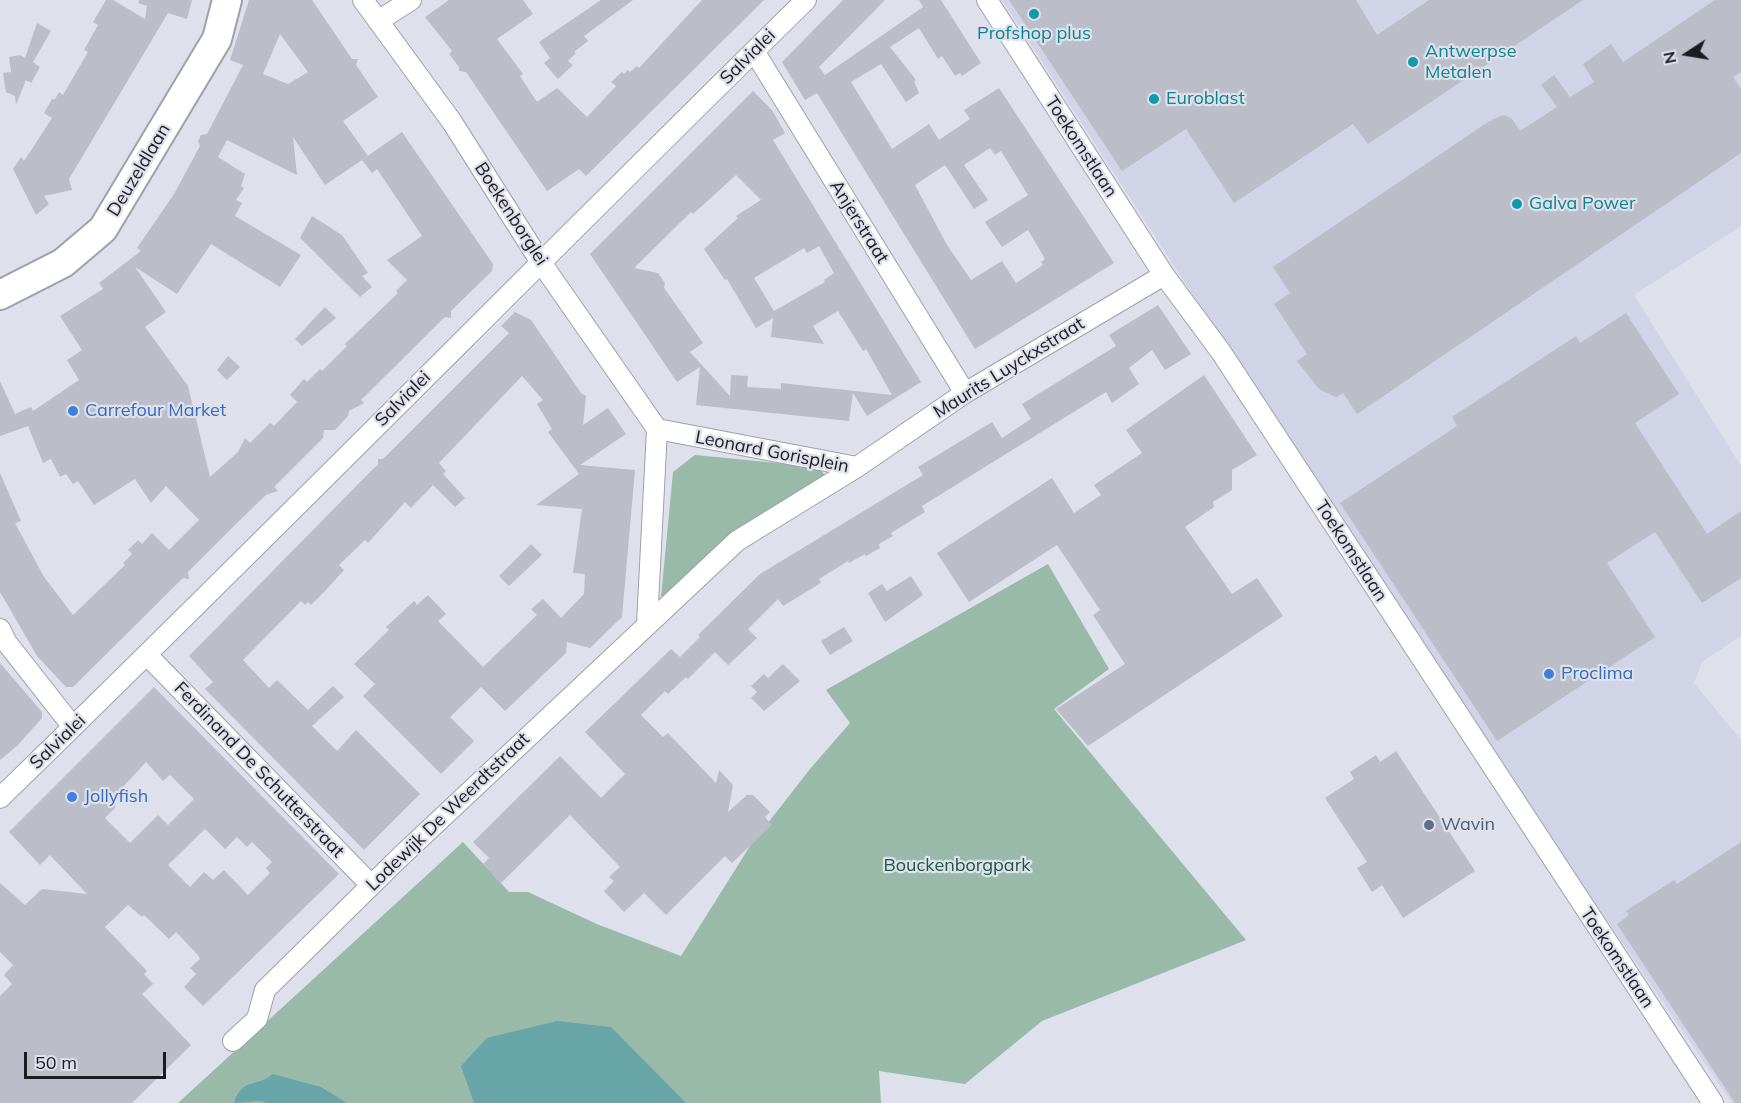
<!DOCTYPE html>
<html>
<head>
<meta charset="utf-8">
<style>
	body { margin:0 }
	#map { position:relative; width:1741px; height:1103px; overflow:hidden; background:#dee0eb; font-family:Mulish,sans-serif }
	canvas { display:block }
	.north { position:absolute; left:1657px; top:24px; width:60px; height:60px; -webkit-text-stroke:4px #dee0eb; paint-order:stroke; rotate:258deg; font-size:16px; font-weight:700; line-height:24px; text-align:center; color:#1b1c20 }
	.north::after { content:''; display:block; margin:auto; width:21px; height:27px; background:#1b1c20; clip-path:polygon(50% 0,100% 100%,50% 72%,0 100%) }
	.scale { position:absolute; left:24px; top:1052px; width:142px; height:27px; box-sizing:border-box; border:3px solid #1b1c20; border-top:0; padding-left:8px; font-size:18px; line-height:21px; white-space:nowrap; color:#1b1c20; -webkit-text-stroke:4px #dee0eb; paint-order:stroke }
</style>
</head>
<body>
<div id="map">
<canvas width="1741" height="1103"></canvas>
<div class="north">N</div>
<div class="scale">50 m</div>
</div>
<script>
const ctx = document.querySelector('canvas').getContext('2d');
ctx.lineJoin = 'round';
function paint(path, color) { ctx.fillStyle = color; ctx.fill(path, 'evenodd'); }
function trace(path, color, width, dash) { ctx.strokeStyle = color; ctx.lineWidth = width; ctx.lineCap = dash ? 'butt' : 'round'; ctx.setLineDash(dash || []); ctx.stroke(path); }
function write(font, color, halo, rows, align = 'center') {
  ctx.font = font + ' Mulish,sans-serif'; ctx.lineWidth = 4.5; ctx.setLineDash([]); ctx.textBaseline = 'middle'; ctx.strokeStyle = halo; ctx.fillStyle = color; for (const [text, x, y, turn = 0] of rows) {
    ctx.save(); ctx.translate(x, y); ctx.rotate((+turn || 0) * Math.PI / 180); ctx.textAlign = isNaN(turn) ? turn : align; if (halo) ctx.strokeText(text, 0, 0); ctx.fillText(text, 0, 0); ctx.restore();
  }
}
paint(new Path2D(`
	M 1002,0 L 1741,0 L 1741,226 L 1634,295 L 1741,466 L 1741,636 L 1702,662 L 1694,683 L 1741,740 L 1741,1103 L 1732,1103 L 1439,675 Z`), '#d1d4e6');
paint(new Path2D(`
	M 695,455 L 818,467 L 830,481 L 660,608 L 673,472 Z
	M 1048,564 L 1109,669 L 1054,709 L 1246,940 L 1042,1021 L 965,1084 L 879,1071 L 881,1103 L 178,1103 L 463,842 L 509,892 L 528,892 L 599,925 L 681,956 L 750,846 L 810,769 L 850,723 L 826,690 Z`), '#99b9a9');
paint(new Path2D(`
	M 557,1021 L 611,1027 L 686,1103 L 474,1103 L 461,1066 L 487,1038 Z
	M 273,1074 L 321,1087 L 347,1103 L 268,1103 L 259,1101 L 234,1103 C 242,1077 257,1088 273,1074 Z`), '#68a5a9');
paint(new Path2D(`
	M 106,0 L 113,0 L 145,19 L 147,6 L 138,3 L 139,0 L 192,0 L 187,19 L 168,13 L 69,179 L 72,190 L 44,196 L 49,204 L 36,215 L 13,169 L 21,157 L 24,161 L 52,118 L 44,113 L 52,99 L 55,99 L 59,92 L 63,95 L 88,52 L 84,50 L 98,25 L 93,22 Z
	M 249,0 L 312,0 L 352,59 L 358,59 L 356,65 L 378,97 L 343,121 L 368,156 L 325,185 L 293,137 L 297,175 L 227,140 L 218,157 L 245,174 L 241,186 L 244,188 L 236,200 L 242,203 L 235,216 L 301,255 L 280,287 L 211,244 L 177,294 L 135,267 L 166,312 L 145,327 L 188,386 L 210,477 L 238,452 L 245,438 L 250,443 L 270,423 L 274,426 L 297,402 L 290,395 L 304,379 L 307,382 L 320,369 L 322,371 L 347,346 L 345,344 L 398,293 L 396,291 L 407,280 L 387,260 L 422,236 L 377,169 L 372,173 L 362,160 L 402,132 L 493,264 L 492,271 L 451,311 L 451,318 L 445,317 L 361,400 L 364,403 L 349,411 L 348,416 L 335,430 L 324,430 L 323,438 L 274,487 L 278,491 L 266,495 L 242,518 L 188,572 L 189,579 L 183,578 L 73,687 L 66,687 L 37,656 L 0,592 L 0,473 L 21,521 L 15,523 L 44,577 L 73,615 L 125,565 L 123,563 L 132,554 L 128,550 L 138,540 L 142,544 L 152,533 L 169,550 L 199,520 L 166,486 L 151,503 L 135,479 L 94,505 L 78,481 L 73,484 L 66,474 L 60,477 L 51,459 L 43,463 L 28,426 L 0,436 L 0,381 L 15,414 L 31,407 L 33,411 L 79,380 L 67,360 L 82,350 L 60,316 L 103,289 L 99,283 L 141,251 L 137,248 L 174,194 L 200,146 L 198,141 L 201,135 L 207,134 L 243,65 L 230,60 ZM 280,34 L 308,72 L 288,84 L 263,74 Z
	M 449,0 L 523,0 L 533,14 L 497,39 L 523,74 L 520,76 L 537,102 L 557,88 L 587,117 L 616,86 L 611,82 L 622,72 L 624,74 L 628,70 L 630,72 L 637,66 L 639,68 L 702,0 L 764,0 L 586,176 L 579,169 L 547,191 L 466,72 L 459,71 L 459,67 L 449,54 L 452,51 L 425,17 Z
	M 601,0 L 633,0 L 584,36 L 588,41 L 574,52 L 576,53 L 568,61 L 573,65 L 558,79 L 544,63 L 550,58 L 539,42 Z
	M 843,0 L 885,0 L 819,67 L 825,75 L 923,7 L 919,0 L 941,0 L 981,63 L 962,76 L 960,73 L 955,76 L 942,56 L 938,59 L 919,28 L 890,47 L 916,80 L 914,81 L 919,93 L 906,102 L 881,64 L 851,82 L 892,149 L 929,124 L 939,140 L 970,119 L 964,110 L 999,88 L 1114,263 L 975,349 L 817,93 L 805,100 L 782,62 ZM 990,148 L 995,155 L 1001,151 L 1028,195 L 985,222 L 1002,247 L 1028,230 L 1045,259 L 1041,262 L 1043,265 L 1016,283 L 1002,261 L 971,280 L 947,245 L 915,185 L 945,165 L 974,209 L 988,200 L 964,165 Z
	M 1009,0 L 1356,0 L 1377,35 L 1429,0 L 1583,0 L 1368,144 L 1353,124 L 1234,203 L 1186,129 L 1122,171 Z
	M 1715,0 L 1741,0 L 1741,72 L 1733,77 L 1741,89 L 1741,153 L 1357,414 L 1343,393 L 1336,397 L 1319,389 L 1297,361 L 1307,354 L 1274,304 L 1290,293 L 1273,267 L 1488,122 L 1502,115 L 1506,116 L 1512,119 L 1520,131 L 1557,107 L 1541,85 L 1554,75 L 1570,97 L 1594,82 L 1583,64 L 1611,44 L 1623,62 Z
	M 37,23 L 51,31 L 33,62 L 40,67 L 31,83 L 26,80 L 16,105 L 15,96 L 6,92 L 3,73 L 11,72 L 9,57 L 20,55 L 25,58 Z
	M 753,91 L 772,110 L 785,133 L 773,140 L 921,382 L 867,416 L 853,393 L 849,421 L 696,405 L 700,367 L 677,382 L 590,254 ZM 736,175 L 761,200 L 736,216 L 738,218 L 704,249 L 725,280 L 727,279 L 756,328 L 773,318 L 771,337 L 824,344 L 813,326 L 838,311 L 863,351 L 866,349 L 892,395 L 781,383 L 781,389 L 747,387 L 748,376 L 731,375 L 730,396 L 690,352 L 703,343 L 664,288 L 665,283 L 658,273 L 634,268 L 691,212 L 693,214 ZM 819,246 L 834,273 L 824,280 L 825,282 L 774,311 L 754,278 L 804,248 L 807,253 Z
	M 312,216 L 342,235 L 368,273 L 362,276 L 372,287 L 360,297 L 300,238 Z
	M 1158,305 L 1191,354 L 1165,370 L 1152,350 L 1129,368 L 1139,384 L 1112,403 L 1106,392 L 922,506 L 925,512 L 891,533 L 893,536 L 879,544 L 880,548 L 866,556 L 865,554 L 849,563 L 848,561 L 819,579 L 821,583 L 783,606 L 778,599 L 748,629 L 757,638 L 728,665 L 715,652 L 688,679 L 686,677 L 668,694 L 665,691 L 641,715 L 663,737 L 668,733 L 716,783 L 719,770 L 733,785 L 728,812 L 747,795 L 753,795 L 770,812 L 765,817 L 772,825 L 732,863 L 725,856 L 666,915 L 644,893 L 624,912 L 604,891 L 614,881 L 609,877 L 620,867 L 570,815 L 501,883 L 483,864 L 489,858 L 473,842 L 560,756 L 601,798 L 625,774 L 585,732 L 671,649 L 680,657 L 700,637 L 698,635 L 760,574 L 923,475 L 918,467 L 992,422 L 1002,438 L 1031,419 L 1022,404 L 1116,346 L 1109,335 Z
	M 325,307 L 336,318 L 302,346 L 295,339 Z
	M 515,312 L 531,320 L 581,393 L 586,396 L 583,425 L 608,408 L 626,434 L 580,465 L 635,470 L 622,617 L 590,648 L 567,642 L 566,653 L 505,711 L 481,687 L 450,717 L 474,741 L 441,774 L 363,696 L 375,684 L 354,664 L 389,630 L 386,627 L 414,601 L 417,605 L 428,595 L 446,614 L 438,621 L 483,667 L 537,615 L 531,609 L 543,599 L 561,618 L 584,594 L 585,574 L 573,573 L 582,509 L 536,505 L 579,474 L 548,432 L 552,429 L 537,404 L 543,400 L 522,376 L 439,463 L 446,471 L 443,474 L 465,498 L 455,507 L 433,485 L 411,508 L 405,502 L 368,543 L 365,540 L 339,565 L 344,570 L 325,591 L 311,605 L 308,602 L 305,605 L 301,601 L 243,660 L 269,688 L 277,680 L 308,710 L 333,686 L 344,697 L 312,726 L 337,751 L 356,730 L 420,794 L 364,850 L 205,689 L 213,682 L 189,656 L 373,469 L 378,465 L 378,459 L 383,459 L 509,333 L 501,326 Z
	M 1626,313 L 1679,394 L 1635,423 L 1707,534 L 1741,511 L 1741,578 L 1702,603 L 1655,532 L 1607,563 L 1655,637 L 1497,741 L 1340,503 L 1457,426 L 1452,417 L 1576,336 L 1580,343 Z
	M 228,356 L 240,367 L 227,380 L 217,370 Z
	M 1204,375 L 1257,455 L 1232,470 L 1232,490 L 1213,502 L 1214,507 L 1185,527 L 1232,594 L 1257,578 L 1283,616 L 1088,746 L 1056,709 L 1125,664 L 1093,615 L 1100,610 L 1057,545 L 969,602 L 937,553 L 1052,478 L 1074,513 L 1101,495 L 1094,485 L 1142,453 L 1126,430 Z
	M 531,544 L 542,555 L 509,586 L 499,576 Z
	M 911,576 L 923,595 L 885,622 L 868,593 L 882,584 L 887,591 Z
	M 844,627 L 853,641 L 830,655 L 821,641 Z
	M 0,663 L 42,712 L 42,718 L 17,746 L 0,760 Z
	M 783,664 L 800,681 L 764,711 L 751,698 L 757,692 L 751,686 L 764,674 L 768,678 Z
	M 154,687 L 339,874 L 203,1006 L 184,987 L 196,974 L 190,968 L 200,959 L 197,954 L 176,932 L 169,939 L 144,915 L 142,917 L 128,905 L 105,927 L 147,971 L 144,974 L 153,984 L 142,994 L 191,1045 L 132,1103 L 0,1103 L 0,996 L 12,984 L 4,975 L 13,965 L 0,952 L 0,883 L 25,905 L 42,889 L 87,894 L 50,855 L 40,865 L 9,832 ZM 146,762 L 163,781 L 170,775 L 194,799 L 168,825 L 158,815 L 130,843 L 105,818 L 116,807 L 110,801 ZM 205,829 L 225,849 L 237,837 L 247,847 L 252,842 L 272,862 L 266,868 L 270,873 L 248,895 L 224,870 L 213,880 L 204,872 L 190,887 L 168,865 Z
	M 1396,751 L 1475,871 L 1403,918 L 1382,885 L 1372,892 L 1357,868 L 1367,862 L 1325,798 L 1354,779 L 1350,772 L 1376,755 L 1380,762 Z
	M 1741,842 L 1741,1103 L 1735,1103 L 1617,924 L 1629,915 L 1626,911 L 1674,880 L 1677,884 Z`), '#bbbdc8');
const street = new Path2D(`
	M 363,0 L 452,122 L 540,261 L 657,429
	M 987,0 L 1164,275 L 1221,352 L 1713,1103
	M 378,21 L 411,0
	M 754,51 L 965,393
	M 657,429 L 857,467
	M 647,624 L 657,429
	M 0,629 L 7,643 L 73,727
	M 148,656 L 371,885
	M 0,798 C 271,535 536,265 806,0
	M 233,1041 L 257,1019 L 265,990 L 399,858 L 737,541 L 857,467 L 965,393 L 1164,275`);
const secondary = new Path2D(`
	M 0,295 L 63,263 L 103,229 L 217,39 L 227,0`);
trace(street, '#9ea0aa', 22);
trace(secondary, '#9ea0aa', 32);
trace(street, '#fff', 20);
trace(secondary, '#fff', 28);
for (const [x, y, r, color] of [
	[1034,14,6,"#0f9aa8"],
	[1413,62,6,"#0f9aa8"],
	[1154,99,6,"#0f9aa8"],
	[1517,204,6,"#0f9aa8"],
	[73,411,6,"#3f7fe0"],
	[1549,674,6,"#3f7fe0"],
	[72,797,6,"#3f7fe0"],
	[1429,825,6,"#5c6f8a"]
]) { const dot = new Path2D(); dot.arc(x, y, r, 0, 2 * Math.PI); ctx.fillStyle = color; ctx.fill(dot); trace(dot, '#dee0eb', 2); }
write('18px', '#0d838f', '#dee0eb', [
	["Profshop plus",1034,34,"center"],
	["Antwerpse",1425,52],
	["Metalen",1425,73],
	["Euroblast",1166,99],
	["Galva Power",1529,204]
], 'left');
write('18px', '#1b1c20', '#dee0eb', [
	["Salvialei",748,57,-45],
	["Toekomstlaan",1081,147,57],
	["Deuzeldlaan",139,170,-59],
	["Boekenborglei",511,214,57],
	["Anjerstraat",859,222,58],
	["Maurits Luyckxstraat",1009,368,-32],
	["Salvialei",403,399,-45],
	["Leonard Gorisplein",772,452,11],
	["Toekomstlaan",1351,551,57],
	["Salvialei",58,742,-44],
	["Ferdinand De Schutterstraat",259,770,46],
	["Lodewijk De Weerdtstraat",448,812,-44],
	["Toekomstlaan",1617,958,56]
]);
write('18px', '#366cbe', '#dee0eb', [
	["Carrefour Market",85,411],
	["Proclima",1561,674],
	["Jollyfish",84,797]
], 'left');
write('18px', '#4e5e75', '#dee0eb', [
	["Wavin",1441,825]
], 'left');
write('18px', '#1b5840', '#dee0eb', [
	["Bouckenborgpark",957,866]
]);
</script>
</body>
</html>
